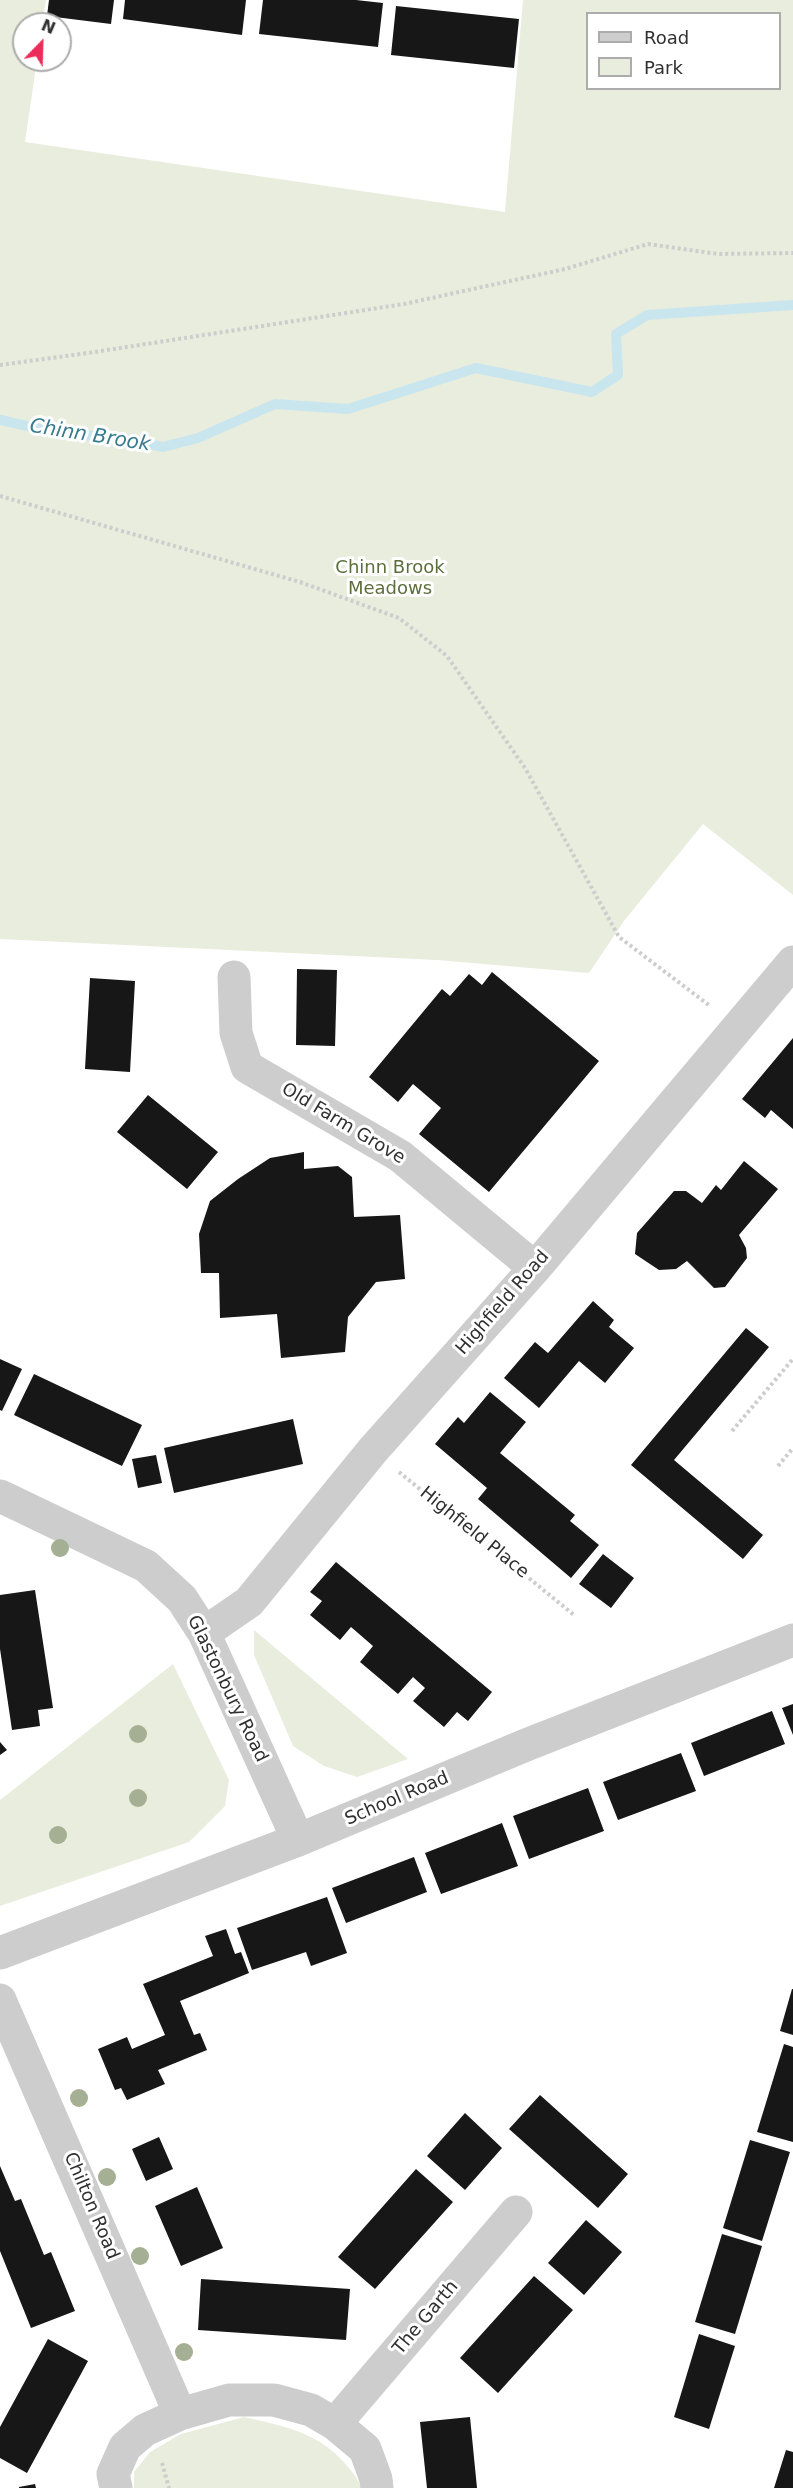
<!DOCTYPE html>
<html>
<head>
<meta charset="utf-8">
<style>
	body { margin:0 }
	#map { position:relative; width:793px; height:2488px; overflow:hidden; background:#fff; font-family:"DejaVu Sans",sans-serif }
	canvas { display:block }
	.legend { position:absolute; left:586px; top:12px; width:195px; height:78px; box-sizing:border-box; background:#fff; border:2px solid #acacac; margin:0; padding:8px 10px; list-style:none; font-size:18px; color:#303030 }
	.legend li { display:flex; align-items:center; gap:12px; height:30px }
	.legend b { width:30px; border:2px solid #acacac }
	.north { position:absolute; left:12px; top:12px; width:60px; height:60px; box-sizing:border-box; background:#fff; border:2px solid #acacac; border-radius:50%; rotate:23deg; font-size:16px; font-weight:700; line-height:24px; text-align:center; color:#303030 }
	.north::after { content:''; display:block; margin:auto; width:21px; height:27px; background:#ec2c5a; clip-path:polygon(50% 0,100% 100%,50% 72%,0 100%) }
</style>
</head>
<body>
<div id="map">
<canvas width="793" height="2488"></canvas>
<ul class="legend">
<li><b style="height:8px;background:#cdcdcd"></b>Road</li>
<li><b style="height:16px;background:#e9eddd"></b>Park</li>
</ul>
<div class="north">N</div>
</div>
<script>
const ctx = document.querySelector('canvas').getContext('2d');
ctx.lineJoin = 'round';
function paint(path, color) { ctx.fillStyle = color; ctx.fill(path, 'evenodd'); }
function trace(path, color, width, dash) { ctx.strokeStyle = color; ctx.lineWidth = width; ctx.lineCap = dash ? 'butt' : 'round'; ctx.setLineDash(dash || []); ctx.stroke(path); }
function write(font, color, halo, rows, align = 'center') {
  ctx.font = font + ' "DejaVu Sans",sans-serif'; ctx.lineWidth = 6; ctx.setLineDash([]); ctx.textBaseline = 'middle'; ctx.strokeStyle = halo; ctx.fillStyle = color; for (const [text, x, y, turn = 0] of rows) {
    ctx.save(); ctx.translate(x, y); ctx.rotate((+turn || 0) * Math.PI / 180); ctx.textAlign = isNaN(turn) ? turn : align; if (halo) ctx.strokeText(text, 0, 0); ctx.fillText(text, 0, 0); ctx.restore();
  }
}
paint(new Path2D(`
	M 0,0 L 46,0 L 42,24 L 24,24 L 24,60 L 37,60 L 25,142 L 505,212 L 523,0 L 793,0 L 793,895 L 703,824 L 624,921 L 589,973 L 437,960 L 0,939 ZM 588,14 L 780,14 L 780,88 L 588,88 Z
	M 254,1630 L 408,1759 L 357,1777 L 324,1766 L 293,1746 L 254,1655 Z
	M 173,1664 L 229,1780 L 225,1806 L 189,1842 L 0,1906 L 0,1800 Z
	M 244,2417 C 299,2429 332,2437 363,2488 L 134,2488 L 134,2472 L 150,2452 L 181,2434 Z`), '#e9eddd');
trace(new Path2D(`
	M 0,420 L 72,436 L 105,435 L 163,447 L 198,438 L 275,404 L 348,409 L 476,368 L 592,392 L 618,375 L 616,334 L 647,315 L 793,305`), '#c9e5ee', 10);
paint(new Path2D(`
	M 49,0 L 114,0 L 111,24 L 47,16 Z
	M 125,0 L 246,0 L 242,35 L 123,19 Z
	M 263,0 L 356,0 L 383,3 L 378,47 L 259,34 Z
	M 396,6 L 519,19 L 514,68 L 391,55 Z
	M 297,969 L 337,970 L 335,1046 L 296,1045 Z
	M 492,972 L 599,1061 L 489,1192 L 419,1134 L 441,1108 L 413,1084 L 398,1102 L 369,1077 L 442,989 L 450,996 L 469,974 L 482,985 Z
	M 90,978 L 135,981 L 130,1072 L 85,1069 Z
	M 793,1038 L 793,1129 L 771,1110 L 765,1118 L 742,1099 Z
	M 148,1095 L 218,1152 L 187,1189 L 117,1132 Z
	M 304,1152 L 304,1169 L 338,1166 L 352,1177 L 354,1217 L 400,1215 L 405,1279 L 376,1282 L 348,1317 L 345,1352 L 281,1358 L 277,1314 L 220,1318 L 219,1273 L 201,1273 L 199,1234 L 210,1201 L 238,1179 L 270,1158 Z
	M 744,1161 L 778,1189 L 739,1235 L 746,1248 L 747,1258 L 725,1287 L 714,1288 L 687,1261 L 676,1269 L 659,1270 L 635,1254 L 637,1233 L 674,1191 L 686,1191 L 702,1203 L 716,1185 L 721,1190 Z
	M 593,1301 L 614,1320 L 609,1327 L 634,1348 L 605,1383 L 579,1361 L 539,1408 L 504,1378 L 535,1342 L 548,1353 Z
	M 746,1328 L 769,1347 L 674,1460 L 763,1535 L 743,1559 L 631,1465 Z
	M 0,1359 L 22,1369 L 2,1411 L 0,1410 Z
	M 34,1374 L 142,1425 L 122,1466 L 14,1415 Z
	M 490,1392 L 526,1422 L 500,1453 L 575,1515 L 570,1521 L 599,1545 L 571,1578 L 478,1499 L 487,1488 L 435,1444 L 458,1417 L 464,1423 Z
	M 293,1419 L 303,1464 L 174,1493 L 164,1448 Z
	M 156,1455 L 162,1483 L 138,1488 L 132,1459 Z
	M 603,1554 L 634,1578 L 611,1608 L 579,1584 Z
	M 336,1562 L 492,1692 L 468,1721 L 457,1712 L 444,1727 L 413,1701 L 425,1688 L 413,1677 L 398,1694 L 360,1662 L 373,1646 L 351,1627 L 340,1640 L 310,1615 L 322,1601 L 310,1592 Z
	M 35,1590 L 53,1708 L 38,1710 L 40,1726 L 12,1730 L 0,1649 L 0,1595 Z
	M 793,1704 L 793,1735 L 782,1708 Z
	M 772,1711 L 785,1744 L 704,1776 L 691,1743 Z
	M 0,1742 L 7,1750 L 0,1755 Z
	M 681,1753 L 696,1791 L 618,1820 L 603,1782 Z
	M 588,1788 L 604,1831 L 529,1859 L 513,1816 Z
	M 502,1823 L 518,1866 L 441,1894 L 425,1853 Z
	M 414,1857 L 427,1892 L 346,1923 L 332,1888 Z
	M 327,1897 L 347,1953 L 311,1966 L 306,1952 L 252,1970 L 237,1928 Z
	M 226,1929 L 235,1954 L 241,1952 L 249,1973 L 180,2001 L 194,2035 L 200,2033 L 207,2050 L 158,2070 L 165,2084 L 127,2100 L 121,2088 L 115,2090 L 98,2049 L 127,2037 L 132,2049 L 165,2035 L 143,1984 L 213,1956 L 205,1936 Z
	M 792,1989 L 793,1989 L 793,2035 L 780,2031 Z
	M 784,2044 L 793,2047 L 793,2142 L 757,2132 Z
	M 540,2095 L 628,2174 L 598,2208 L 509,2129 Z
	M 465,2113 L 502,2148 L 465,2190 L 427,2156 Z
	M 159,2137 L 173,2169 L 146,2181 L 132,2149 Z
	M 750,2140 L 790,2152 L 762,2241 L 723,2228 Z
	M 0,2166 L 15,2201 L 21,2199 L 44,2255 L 51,2252 L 75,2311 L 31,2328 L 0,2251 Z
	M 416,2169 L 453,2202 L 375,2289 L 338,2257 Z
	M 197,2187 L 223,2248 L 181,2266 L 155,2206 Z
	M 586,2220 L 622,2252 L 584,2295 L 548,2263 Z
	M 722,2234 L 762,2246 L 735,2334 L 695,2322 Z
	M 534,2276 L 573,2310 L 498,2393 L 460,2358 Z
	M 201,2279 L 350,2289 L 346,2340 L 198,2330 Z
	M 699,2334 L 735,2346 L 709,2429 L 674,2417 Z
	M 48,2339 L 88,2361 L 27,2473 L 0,2458 L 0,2427 Z
	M 470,2417 L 477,2488 L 427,2488 L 420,2422 Z
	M 786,2450 L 793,2452 L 793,2488 L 774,2488 Z
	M 35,2484 L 36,2488 L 19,2488 L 19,2487 Z`), '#171717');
trace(new Path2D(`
	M 0,365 L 88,353 L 404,304 L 565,269 L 648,244 L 718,254 L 793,253
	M 0,496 L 300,582 L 399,618 L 447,656 L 525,768 L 619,937 L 710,1006
	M 732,1431 L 793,1359
	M 778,1466 L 793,1448
	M 399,1472 L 574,1615
	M 162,2463 L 169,2488`), '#cdcdcd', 4, [3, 3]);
trace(new Path2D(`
	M 234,977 L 236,1033 L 247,1067 L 400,1156 L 535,1268
	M 0,1496 L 146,1566 L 182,1599 L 204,1633 L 298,1840
	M 204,1633 L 249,1602 L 373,1450 L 535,1268 L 793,962
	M 0,2000 L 180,2414
	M 335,2424 L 516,2212
	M 116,2488 L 113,2474 L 125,2447 L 145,2430 L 180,2414 L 229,2400 L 274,2400 L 311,2410 L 335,2424 L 365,2449 L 376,2479 L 377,2488`), '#cdcdcd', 33);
trace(new Path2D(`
	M 0,1953 L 298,1840 L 526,1745 L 793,1640`), '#cdcdcd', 33);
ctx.fillStyle = '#a5af93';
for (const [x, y] of [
	[60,1548],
	[138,1734],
	[138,1798],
	[58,1835],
	[79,2098],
	[107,2177],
	[140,2256],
	[184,2352]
]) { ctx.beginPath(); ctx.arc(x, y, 9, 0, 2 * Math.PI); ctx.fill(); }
write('18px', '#5b6e3b', '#fff', [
	["Chinn Brook",390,568],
	["Meadows",390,589]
]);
write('18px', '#303030', '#fff', [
	["Old Farm Grove",343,1124,31],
	["Highfield Road",503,1303,-49],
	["Highfield Place",474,1533,39],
	["Glastonbury Road",227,1689,64],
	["School Road",397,1799,-23],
	["Chilton Road",91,2206,67],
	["The Garth",426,2318,-50]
]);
write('italic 20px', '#387b8f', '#fff', [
	["Chinn Brook",90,436,9]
]);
</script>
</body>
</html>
